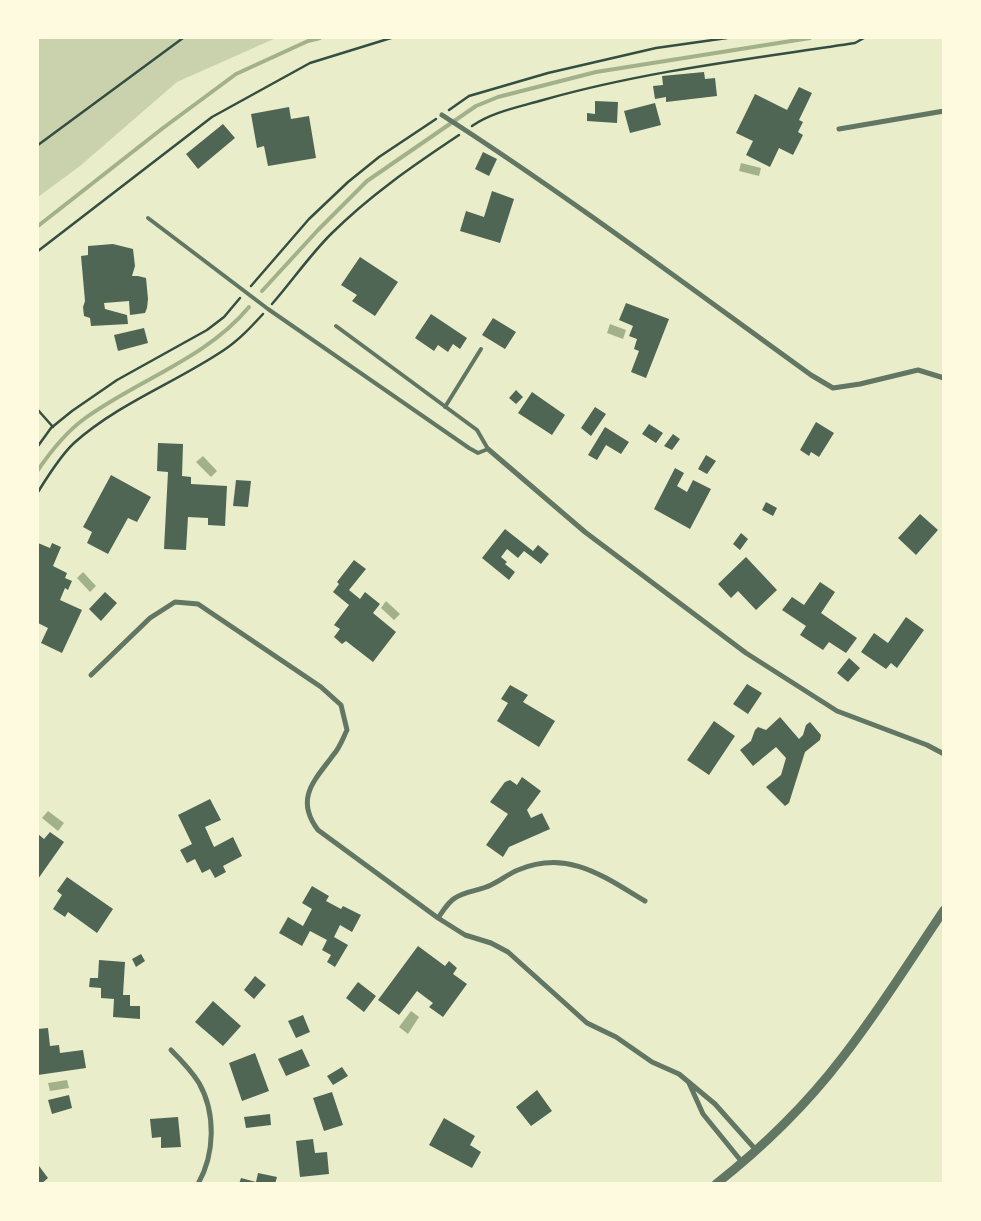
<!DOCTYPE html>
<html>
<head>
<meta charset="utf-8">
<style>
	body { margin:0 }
	#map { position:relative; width:981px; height:1221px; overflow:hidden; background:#e9edc9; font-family:"Work Sans",sans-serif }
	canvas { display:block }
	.frame { position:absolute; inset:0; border:39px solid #fefae0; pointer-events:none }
</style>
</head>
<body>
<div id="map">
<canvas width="981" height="1221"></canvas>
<div class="frame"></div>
</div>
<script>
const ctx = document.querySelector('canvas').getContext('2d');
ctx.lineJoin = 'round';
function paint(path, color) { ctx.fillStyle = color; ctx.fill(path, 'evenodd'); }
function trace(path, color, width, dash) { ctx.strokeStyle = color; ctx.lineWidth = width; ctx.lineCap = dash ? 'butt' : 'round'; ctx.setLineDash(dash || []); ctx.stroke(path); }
paint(new Path2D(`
	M 38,38 L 276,38 L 177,82 L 80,166 L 38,197 Z`), '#cad2ad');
paint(new Path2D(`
	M 741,163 L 761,168 L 759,176 L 739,171 Z
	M 610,324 L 626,330 L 623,339 L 607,333 Z
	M 203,456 L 217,471 L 211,477 L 196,462 Z
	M 83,572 L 96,586 L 90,592 L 77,578 Z
	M 386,601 L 400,614 L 394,620 L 381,608 Z
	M 48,811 L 64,823 L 58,831 L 42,818 Z
	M 411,1011 L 419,1017 L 408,1034 L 399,1027 Z
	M 67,1080 L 69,1088 L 50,1091 L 48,1083 Z`), '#a3b18a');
trace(new Path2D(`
	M 38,226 L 163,128 L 236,74 L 308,41 L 320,38
	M 262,291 L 318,230 L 367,181 L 476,106 L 498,97 L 596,72 L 810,38
	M 38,470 C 51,451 65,433 84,419 C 137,380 206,359 249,307`), '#a3b18a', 4);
paint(new Path2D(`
	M 704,72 L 705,79 L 715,78 L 717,96 L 666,102 L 666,97 L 655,99 L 653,86 L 663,85 L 662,76 Z
	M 799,87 L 812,93 L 799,120 L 803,122 L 798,132 L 803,135 L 793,155 L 779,148 L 770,167 L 746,155 L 753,141 L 736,133 L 755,94 L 787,110 Z
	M 595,101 L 618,102 L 617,123 L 587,121 L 587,113 L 595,114 Z
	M 655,103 L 661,125 L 630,133 L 624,111 Z
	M 289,107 L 291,119 L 309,116 L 316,158 L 268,166 L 264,146 L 257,148 L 251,114 Z
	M 223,124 L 235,138 L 198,169 L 186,154 Z
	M 483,152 L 497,159 L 489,176 L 475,169 Z
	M 492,191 L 514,199 L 500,243 L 460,231 L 466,211 L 484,217 Z
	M 113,244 L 133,249 L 135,266 L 132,276 L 138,276 L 146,278 L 148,299 L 147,308 L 145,313 L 130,315 L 129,301 L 104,303 L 105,309 L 127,315 L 128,324 L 91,326 L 90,318 L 84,316 L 83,307 L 85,301 L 81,256 L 88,255 L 88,246 Z
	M 360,257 L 398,282 L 375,316 L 352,301 L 357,295 L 341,285 Z
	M 626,303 L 669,319 L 646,378 L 631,372 L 639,351 L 634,349 L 637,339 L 629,336 L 633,326 L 619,320 Z
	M 431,314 L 467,338 L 460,349 L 453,344 L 448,352 L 438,345 L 434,351 L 415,338 Z
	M 493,318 L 516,332 L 505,349 L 482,335 Z
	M 144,328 L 148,343 L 118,351 L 114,335 Z
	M 516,390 L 523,397 L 516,404 L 509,398 Z
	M 532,392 L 565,415 L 552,435 L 518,413 Z
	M 595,407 L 606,414 L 591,436 L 581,428 Z
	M 816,422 L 834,433 L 819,457 L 811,452 L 809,456 L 800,450 Z
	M 649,424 L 663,433 L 656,443 L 642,434 Z
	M 605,427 L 629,442 L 621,454 L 606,445 L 597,460 L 588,455 Z
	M 673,434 L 680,439 L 672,450 L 664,446 Z
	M 158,443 L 183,444 L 182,476 L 191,477 L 191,484 L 227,486 L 225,526 L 208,525 L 208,518 L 188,517 L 186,550 L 164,549 L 168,472 L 157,471 Z
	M 706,455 L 716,461 L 707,474 L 698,469 Z
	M 675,468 L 684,473 L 677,486 L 687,492 L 693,480 L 711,489 L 690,529 L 654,509 Z
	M 111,475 L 151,497 L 137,522 L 128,518 L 108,554 L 87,543 L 92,532 L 83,527 Z
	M 236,480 L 251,481 L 248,507 L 233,506 Z
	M 766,502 L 777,508 L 773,516 L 762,510 Z
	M 920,514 L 938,530 L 916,555 L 898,538 Z
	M 505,529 L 533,551 L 538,545 L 549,554 L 541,564 L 524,551 L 518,558 L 507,549 L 501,557 L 507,562 L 505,564 L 515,572 L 509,580 L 482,558 Z
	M 741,533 L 748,539 L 740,550 L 733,544 Z
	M 38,543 L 50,548 L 52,543 L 61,547 L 53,566 L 67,573 L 65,578 L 72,581 L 68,590 L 65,588 L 60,600 L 82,610 L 62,653 L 41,643 L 48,628 L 38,623 Z
	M 746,557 L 777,590 L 756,610 L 738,591 L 731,598 L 718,584 Z
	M 354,560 L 366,569 L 349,590 L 360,599 L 365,592 L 380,604 L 373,613 L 396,632 L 373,662 L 346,641 L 342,644 L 334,637 L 340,629 L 334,625 L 349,605 L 333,592 L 339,584 L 337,582 Z
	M 820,582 L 835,592 L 821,613 L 857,638 L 846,653 L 829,642 L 823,650 L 800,635 L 806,626 L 782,610 L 792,597 L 804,605 Z
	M 105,592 L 117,603 L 101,621 L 89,609 Z
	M 906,617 L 924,630 L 897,668 L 891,663 L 886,669 L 861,652 L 874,633 L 888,643 Z
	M 849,658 L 860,668 L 848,682 L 837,673 Z
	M 747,684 L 762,693 L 748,714 L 733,704 Z
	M 510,685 L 528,695 L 523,702 L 555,721 L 539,747 L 497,721 L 508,703 L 501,699 Z
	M 780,717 L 799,739 L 803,735 L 806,725 L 810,722 L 821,735 L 820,740 L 805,752 L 789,803 L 785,806 L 766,787 L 781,775 L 786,758 L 776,747 L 753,766 L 740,750 L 751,741 L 755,730 L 758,727 L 766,730 Z
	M 714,721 L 735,736 L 709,775 L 687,760 Z
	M 522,777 L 541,791 L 527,810 L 531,818 L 542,813 L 550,829 L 509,847 L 503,857 L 486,845 L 508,814 L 490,802 L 505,782 L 510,780 L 517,785 Z
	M 210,799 L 221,820 L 205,827 L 214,847 L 233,837 L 242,856 L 223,866 L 226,872 L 215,878 L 210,869 L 202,873 L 195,859 L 187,863 L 180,850 L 192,844 L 178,815 Z
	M 50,832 L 64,842 L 38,879 L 38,834 L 44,839 Z
	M 67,877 L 113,909 L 97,933 L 68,912 L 65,917 L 53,909 L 62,895 L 57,891 Z
	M 312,886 L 329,896 L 326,901 L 341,909 L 343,906 L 361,915 L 352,932 L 340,925 L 334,937 L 348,945 L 335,967 L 327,962 L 331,955 L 322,950 L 327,940 L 310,931 L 302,946 L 279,933 L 288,917 L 303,926 L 312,909 L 302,903 Z
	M 418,946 L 445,966 L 449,961 L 457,968 L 453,974 L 467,984 L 443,1017 L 429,1007 L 433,1003 L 417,991 L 399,1015 L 378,1000 Z
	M 141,954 L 145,961 L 136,967 L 132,959 Z
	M 99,960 L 125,962 L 123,995 L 130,995 L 130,1006 L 140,1006 L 140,1019 L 113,1017 L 114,999 L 101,998 L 101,988 L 89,987 L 90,978 L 98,978 Z
	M 255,976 L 266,985 L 254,999 L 244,990 Z
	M 358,982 L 376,996 L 364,1012 L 346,998 Z
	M 213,1001 L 241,1026 L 223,1046 L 195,1022 Z
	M 303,1015 L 310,1032 L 296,1038 L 288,1021 Z
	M 48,1028 L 50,1046 L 59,1045 L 60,1053 L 83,1050 L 86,1068 L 38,1075 L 38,1029 Z
	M 302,1049 L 310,1066 L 286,1076 L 278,1059 Z
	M 255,1053 L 269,1091 L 242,1101 L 229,1063 Z
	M 342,1067 L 348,1076 L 333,1085 L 327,1076 Z
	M 537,1090 L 552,1111 L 531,1126 L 516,1107 Z
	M 332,1092 L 343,1125 L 324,1131 L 313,1098 Z
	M 69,1095 L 72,1108 L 52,1114 L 48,1100 Z
	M 270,1114 L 271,1125 L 246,1128 L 244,1117 Z
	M 178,1117 L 181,1147 L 161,1148 L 161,1137 L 152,1138 L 150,1119 Z
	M 444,1118 L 475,1136 L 470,1145 L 481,1152 L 472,1168 L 429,1145 Z
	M 313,1139 L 315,1153 L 327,1152 L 329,1174 L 300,1177 L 296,1141 Z
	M 39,1166 L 48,1178 L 41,1184 L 38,1184 L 38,1168 Z
	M 258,1173 L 277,1177 L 275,1184 L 239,1184 L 241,1178 L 256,1182 Z`), '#4f6655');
trace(new Path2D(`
	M 449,110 L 469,96 L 548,73 L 656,48 L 727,38
	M 472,126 C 492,112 519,107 543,100 C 645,71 750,59 855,43 L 864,38
	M 38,145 L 183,38
	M 38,251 L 212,117 L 310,63 L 391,38
	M 251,286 L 309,219 L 348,182 L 379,157 L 436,119
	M 272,304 C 292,281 310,255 331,234 C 370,195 414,165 459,135
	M 38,410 L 53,427
	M 38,446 L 51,428 L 72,411 L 117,380 L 207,330 L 224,317 L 240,298
	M 38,492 C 48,476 60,456 74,443 C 119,403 175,383 224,350 C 239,340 251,327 263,314`), '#344e41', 2.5);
trace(new Path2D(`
	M 148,218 L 268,309 L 469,448 L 478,453 L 488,449 L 477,430 L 336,326
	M 445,407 L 481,349`), '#617663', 4);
trace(new Path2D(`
	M 442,115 C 568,196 689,287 811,375 L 833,388 L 860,384 L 918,370 L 944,378
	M 839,129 L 944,111
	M 488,449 L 585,532 L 746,653 L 837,711 L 927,745 L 944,754
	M 91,675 L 150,618 L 175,602 L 198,604 L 321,687 L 341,705 L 347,730 C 343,738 340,747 334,754 C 315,780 294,798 318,830 L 438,918 L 465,935 L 491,943 L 508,952 L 587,1023 L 616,1037 L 652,1062 L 679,1074 L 715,1104 L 756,1150
	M 438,918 C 443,911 448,902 455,898 C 465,891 479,891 491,885 C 500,881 508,874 518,870 C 568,849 603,876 645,901
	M 171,1050 C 181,1060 191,1070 199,1083 C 216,1113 215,1154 198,1184
	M 689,1083 L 703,1114 L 742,1162`), '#617663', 5);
trace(new Path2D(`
	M 716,1184 C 763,1147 806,1105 842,1058 C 879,1011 911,959 944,910`), '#617663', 9);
</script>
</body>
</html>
